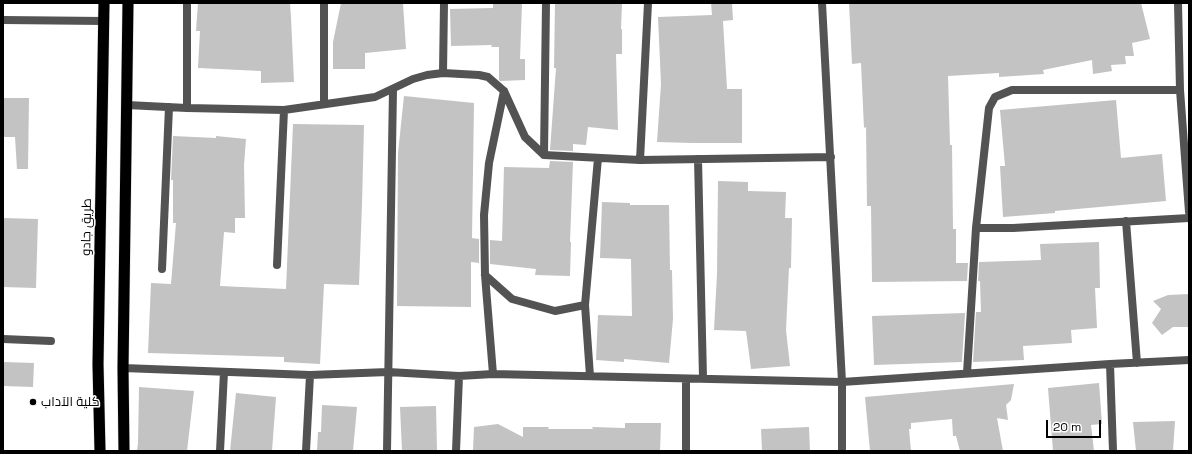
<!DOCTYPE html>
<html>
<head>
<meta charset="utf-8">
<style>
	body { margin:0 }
	#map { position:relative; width:1192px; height:454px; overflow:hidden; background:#fff; font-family:"Space Grotesk",sans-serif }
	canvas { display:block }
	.frame { position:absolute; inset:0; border:4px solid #000; pointer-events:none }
	.scale { position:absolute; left:1046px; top:420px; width:55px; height:18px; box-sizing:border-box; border:2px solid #000; border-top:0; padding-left:5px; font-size:12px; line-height:14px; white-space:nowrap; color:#000; -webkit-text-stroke:3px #fff; paint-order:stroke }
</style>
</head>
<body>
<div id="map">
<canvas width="1192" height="454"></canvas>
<div class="frame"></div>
<div class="scale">20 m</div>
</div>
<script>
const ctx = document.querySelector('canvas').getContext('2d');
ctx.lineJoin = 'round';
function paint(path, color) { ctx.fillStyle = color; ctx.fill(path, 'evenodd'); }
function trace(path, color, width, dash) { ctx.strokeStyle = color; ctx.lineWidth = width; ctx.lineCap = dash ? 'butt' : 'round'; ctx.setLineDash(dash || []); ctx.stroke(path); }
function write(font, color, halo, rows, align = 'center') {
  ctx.font = font + ' "Space Grotesk",Cairo,sans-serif'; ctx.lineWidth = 3; ctx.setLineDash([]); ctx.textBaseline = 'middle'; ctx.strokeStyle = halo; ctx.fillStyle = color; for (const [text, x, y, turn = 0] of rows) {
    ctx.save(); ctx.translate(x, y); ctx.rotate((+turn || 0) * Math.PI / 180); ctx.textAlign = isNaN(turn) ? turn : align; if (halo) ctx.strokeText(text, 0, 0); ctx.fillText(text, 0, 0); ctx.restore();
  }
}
paint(new Path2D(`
	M 198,3 L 290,3 L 291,18 L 294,82 L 261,83 L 261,71 L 198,68 L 200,31 L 196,31 Z
	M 341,3 L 403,3 L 406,49 L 365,53 L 365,69 L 333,69 L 333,42 Z
	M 493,3 L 522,3 L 520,59 L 525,59 L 525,80 L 500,81 L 499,80 L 499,47 L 491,47 L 492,45 L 451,46 L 450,9 L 493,8 Z
	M 555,3 L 622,3 L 621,29 L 622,29 L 622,54 L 616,54 L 618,130 L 588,127 L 586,145 L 573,144 L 573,151 L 550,150 L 556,68 L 554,68 Z
	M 711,3 L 732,3 L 733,20 L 723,21 L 727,89 L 742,89 L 742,143 L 692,143 L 657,142 L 661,84 L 658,17 L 712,15 Z
	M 849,3 L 1141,3 L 1150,39 L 1132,43 L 1134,56 L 1125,56 L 1126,64 L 1111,65 L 1112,71 L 1093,74 L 1092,60 L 1043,70 L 1044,74 L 999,77 L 999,73 L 948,76 L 950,145 L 952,145 L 953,229 L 956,229 L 956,263 L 968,263 L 967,281 L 872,282 L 871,206 L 867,206 L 866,127 L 864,128 L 861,63 L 852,64 Z
	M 404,96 L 474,103 L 472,238 L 479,239 L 479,263 L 471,262 L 471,307 L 397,306 L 398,153 Z
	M 3,98 L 29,98 L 28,169 L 17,169 L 15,137 L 3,137 Z
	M 1116,100 L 1121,158 L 1162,154 L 1166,201 L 1055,211 L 1055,213 L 1003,217 L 1000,166 L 1005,166 L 1000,110 Z
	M 293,124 L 364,125 L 362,204 L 359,285 L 324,284 L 320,364 L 284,362 L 284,357 L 148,353 L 151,283 L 171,284 L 176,223 L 173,223 L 173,180 L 171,180 L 173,136 L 216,138 L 216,136 L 246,139 L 244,165 L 245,218 L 235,218 L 235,233 L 224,232 L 220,286 L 286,289 Z
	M 550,161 L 573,162 L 570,242 L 571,242 L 570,276 L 535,275 L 536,269 L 490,264 L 490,240 L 502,241 L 504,167 L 549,168 Z
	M 718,181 L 748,182 L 748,191 L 786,192 L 785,218 L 792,218 L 791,268 L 789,268 L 786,330 L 790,366 L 751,369 L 746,331 L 714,330 L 717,274 Z
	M 602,202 L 630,203 L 630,205 L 669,205 L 670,270 L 672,270 L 673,319 L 669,363 L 624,359 L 624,362 L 596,360 L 598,315 L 632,316 L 631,259 L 600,258 Z
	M 3,218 L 38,219 L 36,288 L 3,287 Z
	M 1099,242 L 1100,288 L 1095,288 L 1097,328 L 1071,330 L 1072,343 L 1023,346 L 1024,360 L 973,362 L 976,312 L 981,312 L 980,281 L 978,281 L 979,262 L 1041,260 L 1040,244 Z
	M 1189,294 L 1189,327 L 1173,327 L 1162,335 L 1152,323 L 1161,309 L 1153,301 L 1168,295 Z
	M 965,313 L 962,362 L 874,365 L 872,316 Z
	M 3,362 L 34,363 L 33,387 L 3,386 Z
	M 1099,383 L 1102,424 L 1091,425 L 1094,451 L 1053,451 L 1048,388 Z
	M 1014,384 L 1011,400 L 1006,405 L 1008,420 L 997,418 L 1003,451 L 960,451 L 956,436 L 953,436 L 952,419 L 911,423 L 911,429 L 909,429 L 911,451 L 870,451 L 865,397 Z
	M 139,387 L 194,391 L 187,451 L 137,451 L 138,443 Z
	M 236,393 L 276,397 L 272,451 L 230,451 Z
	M 322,405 L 357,407 L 353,451 L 317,451 L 318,432 L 321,432 Z
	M 436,406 L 437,450 L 402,451 L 400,407 Z
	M 1175,421 L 1173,451 L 1136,451 L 1133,422 Z
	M 625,423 L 661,423 L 660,451 L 473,451 L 474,427 L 498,424 L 523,437 L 523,427 L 549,427 L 548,429 L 593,429 L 592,427 L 625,428 Z
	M 809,427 L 810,451 L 762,451 L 761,429 Z`), '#c3c3c3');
const trunk = new Path2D(`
	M 100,451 L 98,364 L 104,3
	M 124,451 L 123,368 L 128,3`);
trace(trunk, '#dbdbdb', 12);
trace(new Path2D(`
	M 822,3 L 842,382 L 842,451
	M 1178,3 L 1180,90 L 1189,212
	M 3,20 L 104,21
	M 443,73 L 444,3
	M 1180,90 L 1012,90 L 995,97 L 989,108 L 976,228 L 1013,228 L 1189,218
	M 324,104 L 324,3
	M 127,105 L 187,108 L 284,110 L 375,97 L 413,79 L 427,75 L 443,73 L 479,75 L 488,77 L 504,91 L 525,137 L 544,155 L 640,160 L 831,157
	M 187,108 L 187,3
	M 544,155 L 546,3
	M 698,159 L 703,378
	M 640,160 L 648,3
	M 1126,221 L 1137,363
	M 277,265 L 284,110
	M 162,269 L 169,107
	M 485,275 L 512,299 L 555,311 L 585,305
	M 3,339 L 51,341
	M 1110,364 L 1113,451
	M 123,368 L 310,375 L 388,372 L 459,376 L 493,374 L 842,382 L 1110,364 L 1189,360
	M 967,373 L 976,228
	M 493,374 L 485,275 L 484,215 L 489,163 L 504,91
	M 590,376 L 585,305 L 598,158
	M 686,379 L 686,451
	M 220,451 L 224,372
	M 306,451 L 310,375
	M 387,451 L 393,89
	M 456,451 L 459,376`), '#535353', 8);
trace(trunk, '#000', 11);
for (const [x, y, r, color] of [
	[33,402,4,"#000"]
]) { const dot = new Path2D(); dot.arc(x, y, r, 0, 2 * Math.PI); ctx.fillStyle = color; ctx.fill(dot); trace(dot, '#fff', 1.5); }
write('13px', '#000', '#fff', [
	["طريق جادو",87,227,-89]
]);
write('13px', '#000', '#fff', [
	["كلية الآداب",41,402]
], 'left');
</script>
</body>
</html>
